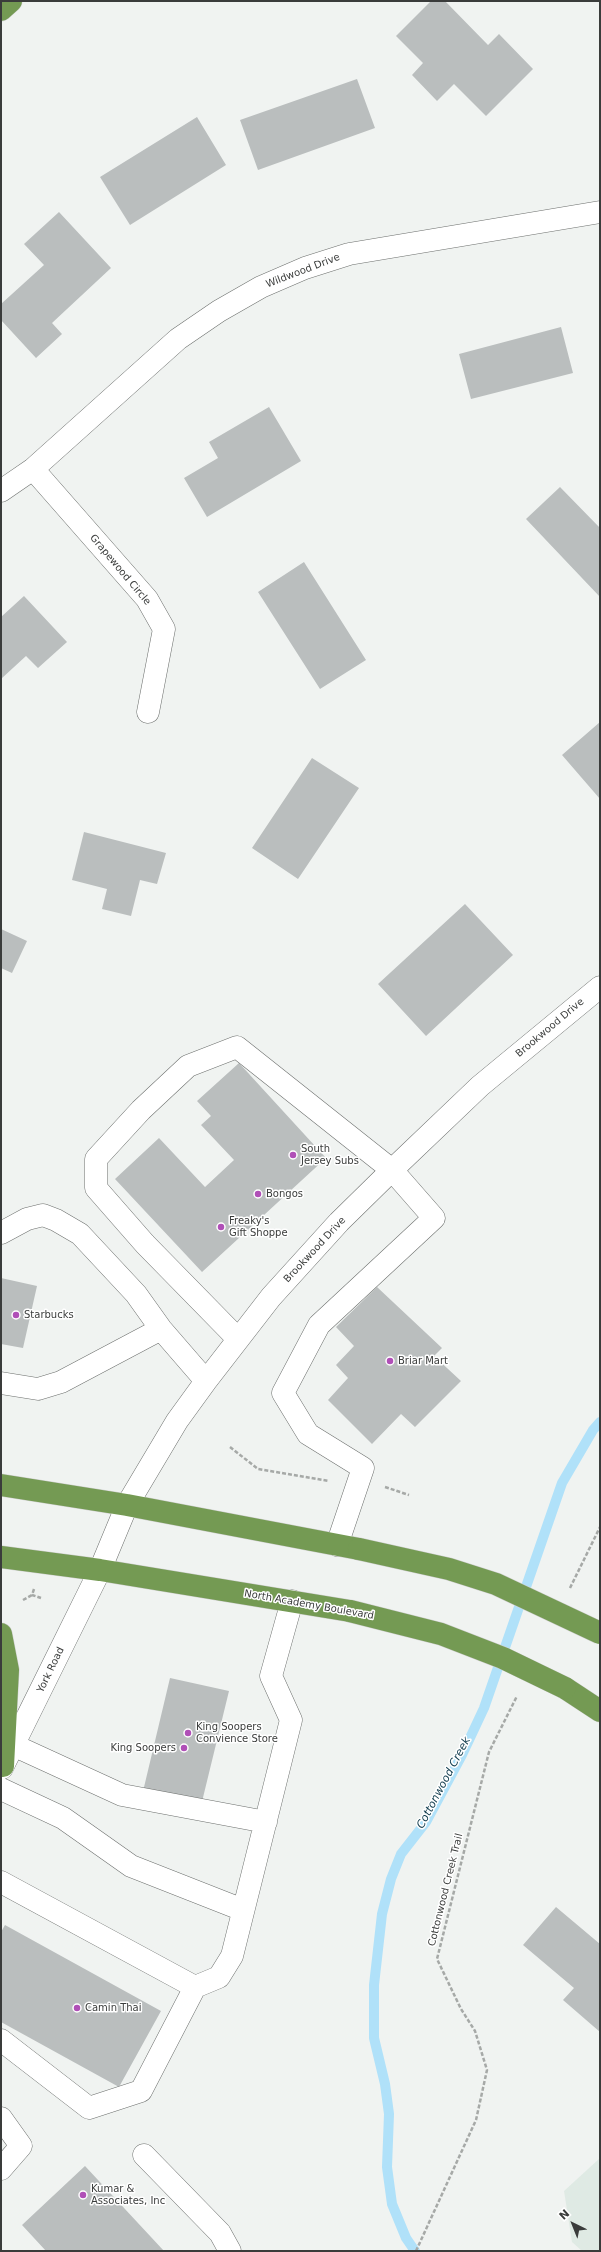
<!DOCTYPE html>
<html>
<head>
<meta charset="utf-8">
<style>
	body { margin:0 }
	#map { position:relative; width:601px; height:2252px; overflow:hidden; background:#f0f3f1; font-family:"DejaVu Sans",sans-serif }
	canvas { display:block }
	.frame { position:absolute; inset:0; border:2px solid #3a3c3b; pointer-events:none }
	.north { position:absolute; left:553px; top:2204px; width:40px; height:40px; -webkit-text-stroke:3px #fff; paint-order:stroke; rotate:317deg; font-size:11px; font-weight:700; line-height:16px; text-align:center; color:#3a3c3b }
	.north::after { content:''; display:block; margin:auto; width:14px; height:18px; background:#3a3c3b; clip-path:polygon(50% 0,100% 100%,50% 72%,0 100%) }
</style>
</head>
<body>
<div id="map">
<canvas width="601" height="2252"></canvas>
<div class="frame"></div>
<div class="north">N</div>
</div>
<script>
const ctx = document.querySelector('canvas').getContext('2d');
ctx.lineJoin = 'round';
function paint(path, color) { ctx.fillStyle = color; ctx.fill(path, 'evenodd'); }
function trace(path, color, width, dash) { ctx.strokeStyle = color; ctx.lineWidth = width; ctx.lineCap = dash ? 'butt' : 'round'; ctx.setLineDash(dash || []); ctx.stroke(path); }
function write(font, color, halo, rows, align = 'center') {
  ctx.font = font + ' "DejaVu Sans",sans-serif'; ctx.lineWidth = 3; ctx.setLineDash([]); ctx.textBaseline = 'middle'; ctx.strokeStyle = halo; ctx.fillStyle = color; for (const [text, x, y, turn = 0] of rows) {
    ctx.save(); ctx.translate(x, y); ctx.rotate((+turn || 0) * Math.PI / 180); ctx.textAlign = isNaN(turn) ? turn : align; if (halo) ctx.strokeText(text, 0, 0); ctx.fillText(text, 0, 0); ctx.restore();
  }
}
paint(new Path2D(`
	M 600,2158 L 600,2251 L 582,2251 L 572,2242 L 564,2191 Z`), '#dfeae4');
trace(new Path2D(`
	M 415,2251 L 406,2238 L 392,2204 L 387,2167 L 389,2114 L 385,2084 L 374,2038 L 374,1985 L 382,1914 L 391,1879 L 401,1854 L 426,1822 L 462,1755 L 484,1708 L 562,1483 L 593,1430 L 600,1422`), '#b0e1f9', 10);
paint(new Path2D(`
	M 431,1 L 445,1 L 488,45 L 499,34 L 533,69 L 486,116 L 454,84 L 437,101 L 412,75 L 423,63 L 396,36 Z
	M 357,79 L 375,128 L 258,170 L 240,120 Z
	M 197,117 L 226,165 L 130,225 L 100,177 Z
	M 59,212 L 111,268 L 52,323 L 62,334 L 36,358 L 1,320 L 1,304 L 44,265 L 24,244 Z
	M 561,327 L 573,373 L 471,399 L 459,354 Z
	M 269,407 L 301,461 L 207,517 L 184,478 L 218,458 L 209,442 Z
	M 560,487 L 600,528 L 600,597 L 526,519 Z
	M 304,562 L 366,660 L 320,689 L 258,592 Z
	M 24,596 L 67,642 L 38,668 L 26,656 L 1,679 L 1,617 Z
	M 600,722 L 600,799 L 562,755 Z
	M 312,758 L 359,788 L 298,879 L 252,848 Z
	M 84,832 L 166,853 L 157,884 L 140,880 L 131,916 L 102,909 L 107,889 L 72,880 Z
	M 465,904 L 513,955 L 426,1036 L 378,984 Z
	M 1,929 L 27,941 L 12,973 L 1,968 Z
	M 239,1063 L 326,1158 L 202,1272 L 115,1179 L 159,1138 L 205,1187 L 234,1160 L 201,1125 L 211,1116 L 197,1101 Z
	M 1,1278 L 37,1286 L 23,1348 L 1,1344 Z
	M 377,1287 L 442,1348 L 434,1356 L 461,1381 L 415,1427 L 401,1414 L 372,1444 L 328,1400 L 348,1378 L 336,1365 L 354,1346 L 336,1327 Z
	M 170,1678 L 229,1691 L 198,1818 L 140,1804 Z
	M 556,1907 L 600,1944 L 600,2032 L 563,2000 L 574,1988 L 523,1945 Z
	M 5,1925 L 161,2011 L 119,2087 L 1,2022 L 1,1932 Z
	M 85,2166 L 164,2251 L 46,2251 L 22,2225 Z`), '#babebe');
const minor = new Path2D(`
	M 33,469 L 147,599 L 164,629 L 148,712
	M 1,491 L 33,469 L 178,339 L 219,311 L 261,287 L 305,268 L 349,254 L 600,212
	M 1,1233 L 27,1219 L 43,1215 L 56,1220 L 80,1234 L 136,1294 L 161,1329 L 206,1381
	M 238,1339 L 145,1244 L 96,1188 L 96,1159 L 141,1110 L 188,1066 L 237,1047 L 392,1170 L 434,1218 L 319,1325 L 283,1393 L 308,1434 L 363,1468 L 337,1545
	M 1,1383 L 38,1389 L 61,1382 L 161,1329
	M 13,1745 L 122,1795 L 266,1822
	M 2,1768 L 100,1570 L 127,1505 L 177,1421 L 206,1381 L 271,1297 L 339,1222 L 392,1170 L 480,1086 L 600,987
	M 1,1789 L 63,1818 L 131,1866 L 243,1910
	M 1,1882 L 195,1987
	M 1,2040 L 89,2108 L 141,2091 L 195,1987 L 219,1977 L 232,1956 L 291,1720 L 271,1676 L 292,1601
	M 1,2118 L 21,2146 L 1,2169
	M 144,2155 L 220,2233 L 230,2251`);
const highway = new Path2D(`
	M 1,10 L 11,1
	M 1,1485 L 127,1505 L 359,1549
	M 1,1557 L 100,1570 L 350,1611
	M 1,1634 L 8,1670 L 3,1766
	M 565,1688 L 600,1711`);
trace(minor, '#6c6f6d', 23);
trace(highway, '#d0d0d0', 23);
trace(new Path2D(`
	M 230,1447 L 258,1469 L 329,1481
	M 385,1487 L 409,1495
	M 570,1588 L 600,1527
	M 34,1589 L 32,1595 L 41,1598
	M 23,1600 L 32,1595
	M 416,2251 L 476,2120 L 487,2070 L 475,2031 L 461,2009 L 437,1959 L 489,1752 L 517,1696`), '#a6a9a7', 2.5, [4, 2]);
trace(minor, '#fff', 22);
trace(highway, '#749a53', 22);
const highwayBridge = new Path2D(`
	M 359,1549 L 449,1569 L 496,1584 L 600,1633
	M 350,1611 L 441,1634 L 503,1658 L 565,1688`);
trace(highwayBridge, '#d0d0d0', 23, []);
trace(highwayBridge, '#749a53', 22);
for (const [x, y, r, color] of [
	[293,1155,4,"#b04fb7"],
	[258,1194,4,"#b04fb7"],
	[221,1227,4,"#b04fb7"],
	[16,1315,4,"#b04fb7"],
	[390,1361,4,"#b04fb7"],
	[188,1733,4,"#b04fb7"],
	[184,1748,4,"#b04fb7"],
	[77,2008,4,"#b04fb7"],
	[83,2195,4,"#b04fb7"]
]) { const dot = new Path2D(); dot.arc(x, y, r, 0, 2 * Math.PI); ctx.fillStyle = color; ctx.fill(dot); trace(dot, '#fff', 1.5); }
write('10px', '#3a3c3b', '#fff', [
	["Wildwood Drive",303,271,-21],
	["Grapewood Circle",120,570,50],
	["Brookwood Drive",550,1028,-40],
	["Brookwood Drive",315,1250,-47],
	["North Academy Boulevard",309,1605,10],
	["York Road",51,1670,-64],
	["Cottonwood Creek Trail",446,1890,-76]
]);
write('10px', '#3a3c3b', '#fff', [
	["South",301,1149],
	["Jersey Subs",301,1161],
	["Bongos",266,1194],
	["Freaky's",229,1221],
	["Gift Shoppe",229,1233],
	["Starbucks",24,1315],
	["Briar Mart",398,1361],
	["King Soopers",196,1727],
	["Convience Store",196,1739],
	["King Soopers",176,1748,"right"],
	["Camin Thai",85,2008],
	["Kumar &",91,2189],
	["Associates, Inc",91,2201]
], 'left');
write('italic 11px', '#164051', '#fff', [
	["Cottonwood Creek",444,1783,-62]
]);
</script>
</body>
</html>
